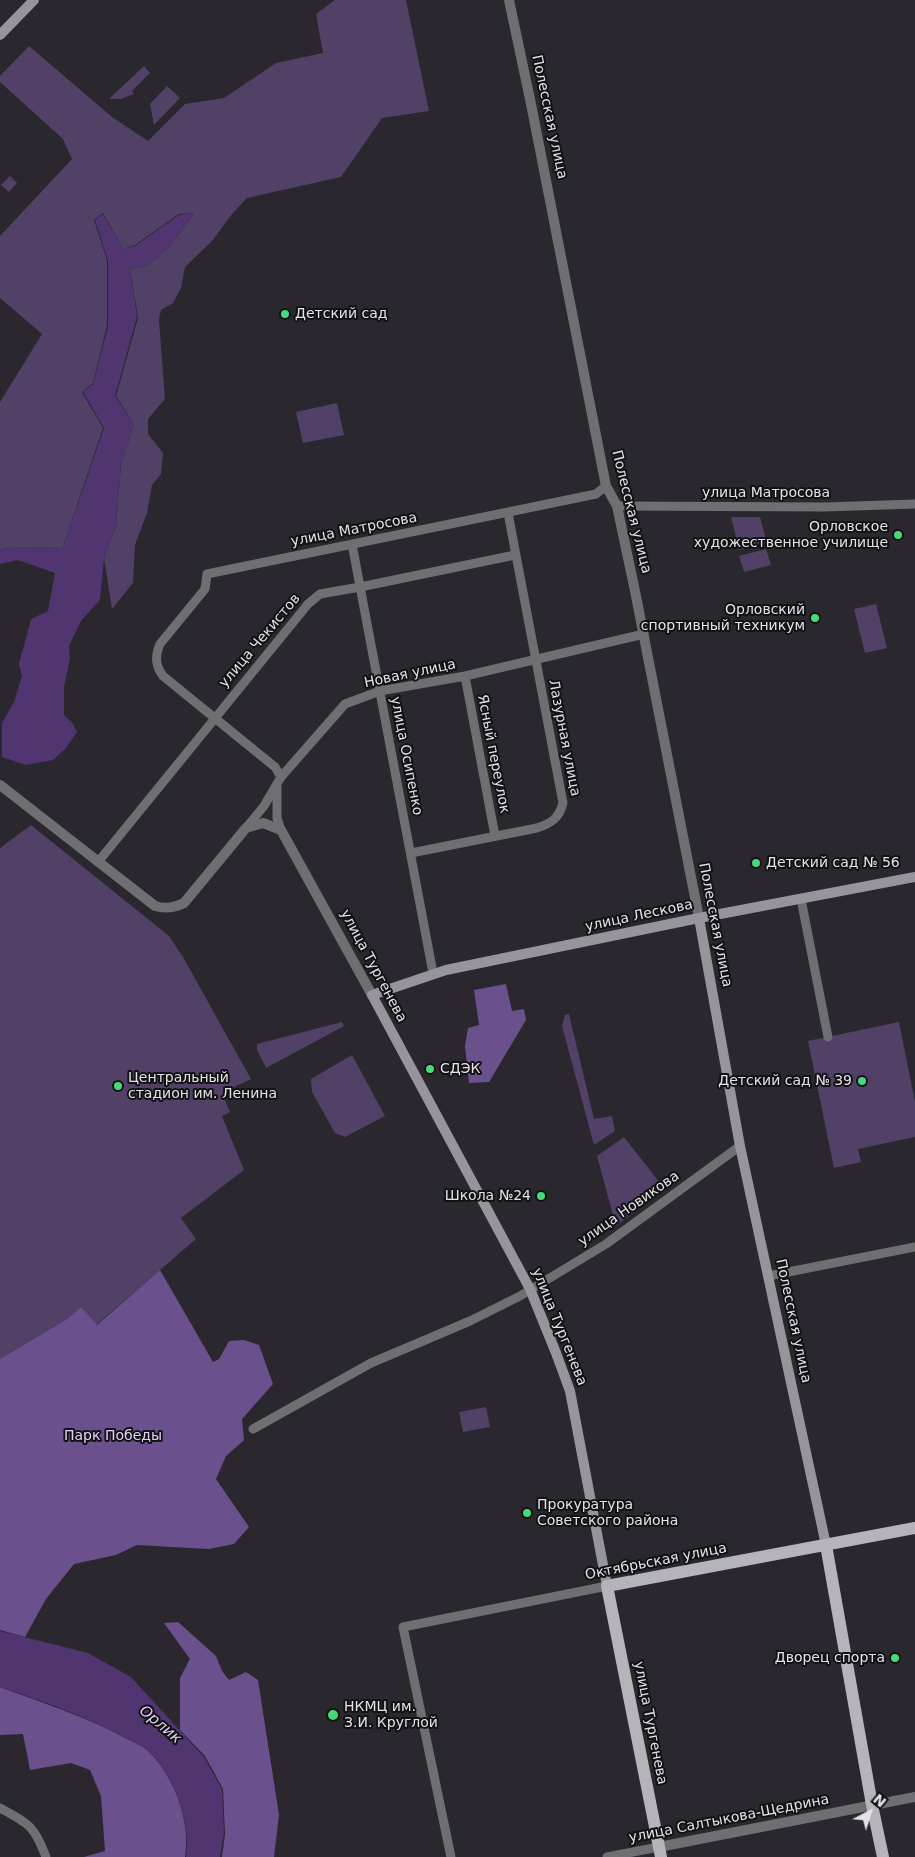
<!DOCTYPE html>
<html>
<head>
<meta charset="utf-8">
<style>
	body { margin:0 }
	#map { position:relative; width:915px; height:1857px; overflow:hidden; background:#2a272e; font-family:"DejaVu Sans",sans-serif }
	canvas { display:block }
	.north { position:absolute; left:845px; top:1787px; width:50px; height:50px; -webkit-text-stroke:4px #121114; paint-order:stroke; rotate:40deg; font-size:14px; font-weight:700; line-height:20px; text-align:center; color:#e4e2e6 }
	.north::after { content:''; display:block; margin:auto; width:18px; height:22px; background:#e4e2e6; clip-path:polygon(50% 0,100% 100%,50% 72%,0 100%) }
</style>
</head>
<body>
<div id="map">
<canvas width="915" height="1857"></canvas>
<div class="north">N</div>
</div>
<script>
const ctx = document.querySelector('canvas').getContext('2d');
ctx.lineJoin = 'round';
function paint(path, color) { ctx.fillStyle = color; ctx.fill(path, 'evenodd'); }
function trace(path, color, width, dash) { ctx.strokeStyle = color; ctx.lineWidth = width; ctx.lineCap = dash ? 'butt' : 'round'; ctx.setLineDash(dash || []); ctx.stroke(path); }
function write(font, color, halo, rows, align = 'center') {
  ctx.font = font + ' "DejaVu Sans",sans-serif'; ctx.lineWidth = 4; ctx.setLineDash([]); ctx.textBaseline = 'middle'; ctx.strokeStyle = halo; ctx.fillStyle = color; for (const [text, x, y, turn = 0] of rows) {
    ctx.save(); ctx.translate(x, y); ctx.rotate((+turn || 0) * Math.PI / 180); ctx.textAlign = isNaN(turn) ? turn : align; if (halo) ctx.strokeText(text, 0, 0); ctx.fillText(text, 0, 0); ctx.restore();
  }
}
paint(new Path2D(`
	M 335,0 L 406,0 L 429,111 L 382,118 L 341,177 L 247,198 L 232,214 L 212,241 L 185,267 L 181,288 L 173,303 L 161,310 L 159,320 L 165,399 L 148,419 L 148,434 L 163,453 L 161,474 L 152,485 L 147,513 L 135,545 L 133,583 L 112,609 L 104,558 L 116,525 L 121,464 L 134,425 L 116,396 L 138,318 L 130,269 L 147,266 L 171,245 L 194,213 L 179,214 L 135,245 L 123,249 L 103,213 L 94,220 L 107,260 L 107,326 L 93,383 L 82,392 L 103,428 L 63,547 L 5,548 L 0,551 L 0,402 L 42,334 L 0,298 L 0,236 L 72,159 L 63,139 L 0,82 L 0,76 L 29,46 L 112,117 L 148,141 L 185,104 L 224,98 L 276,63 L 323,53 L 316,14 Z
	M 144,66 L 150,73 L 132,91 L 134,94 L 121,99 L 109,99 Z
	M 167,86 L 180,98 L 154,125 L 150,104 Z
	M 10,176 L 17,183 L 9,192 L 1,185 Z
	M 337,403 L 344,435 L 303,443 L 296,412 Z
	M 731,517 L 760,517 L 767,543 L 739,550 Z
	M 766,549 L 771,565 L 744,572 L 739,556 Z
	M 876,604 L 887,648 L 865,653 L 854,609 Z
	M 31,825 L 169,936 L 183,957 L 251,1079 L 222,1093 L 230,1112 L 222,1116 L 244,1170 L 181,1218 L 196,1239 L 96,1325 L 81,1307 L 67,1319 L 0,1359 L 0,848 Z
	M 569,1014 L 594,1119 L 612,1116 L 615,1131 L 594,1145 L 562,1026 L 565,1015 Z
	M 342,1022 L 344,1026 L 266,1068 L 257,1050 L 257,1044 Z
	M 899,1022 L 915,1102 L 915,1137 L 858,1149 L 861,1162 L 834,1168 L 808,1041 Z
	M 352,1055 L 385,1116 L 345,1137 L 335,1133 L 312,1092 L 311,1079 Z
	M 624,1137 L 664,1188 L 616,1226 L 597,1156 Z
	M 486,1407 L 490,1427 L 463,1432 L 459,1412 Z`), '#514166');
paint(new Path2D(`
	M 506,984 L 512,1011 L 524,1009 L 526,1020 L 489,1082 L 469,1083 L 465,1046 L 468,1028 L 479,1025 L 474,990 Z
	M 160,1270 L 213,1362 L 219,1359 L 229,1341 L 244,1340 L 259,1345 L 273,1384 L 242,1419 L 244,1440 L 226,1456 L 216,1479 L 249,1527 L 234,1544 L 209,1549 L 137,1545 L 116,1555 L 74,1564 L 46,1599 L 25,1637 L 0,1630 L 0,1359 L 67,1319 L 81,1307 L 97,1325 Z
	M 178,1622 L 216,1656 L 222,1671 L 229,1680 L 246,1672 L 258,1680 L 279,1815 L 274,1857 L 222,1857 L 225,1834 L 223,1789 L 205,1756 L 180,1730 L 180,1678 L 190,1659 L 164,1623 Z
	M 0,1687 C 43,1703 87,1717 127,1739 C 133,1742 141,1745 147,1750 C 174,1775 191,1821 185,1857 L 84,1857 L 105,1851 L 101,1796 L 90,1770 L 71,1763 L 30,1770 L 23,1734 L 0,1735 Z`), '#6b508e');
paint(new Path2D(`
	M 194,213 L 171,245 L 147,266 L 130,269 L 137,317 L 115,396 L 134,425 L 121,464 L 116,525 L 104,558 L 100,600 L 81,621 L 69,646 L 70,659 L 64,687 L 64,715 L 73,724 L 77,732 L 66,748 L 53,760 L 26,765 L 2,757 L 2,723 L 14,702 L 22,676 L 19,664 L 31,619 L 48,611 L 55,573 L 18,560 L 0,564 L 0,551 L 5,548 L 63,547 L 104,428 L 83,392 L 93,384 L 108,327 L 108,261 L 95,220 L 103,214 L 123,249 L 135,246 L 179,215 Z
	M 0,1631 L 88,1653 L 131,1677 L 204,1757 L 222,1789 L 224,1833 L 220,1857 L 186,1857 C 191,1820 174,1775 147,1750 C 141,1745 133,1742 127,1739 C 88,1717 42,1701 0,1687 Z`), '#503570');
trace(new Path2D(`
	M 617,506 L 825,507 L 915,504
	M 352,544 L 433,973
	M 465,676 L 495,836
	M 281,777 L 275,767 L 163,676 C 155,665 155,656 160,644 L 205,589 L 207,574 L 596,494 L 606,486
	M 277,786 L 277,818 L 281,830
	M 246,828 L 264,806 L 281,777 L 345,704 L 380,691 L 465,676 L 644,634
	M 411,853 L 537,828 C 552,823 559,818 563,803 L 508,513
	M 98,862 L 308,604 L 320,594 L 360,587 L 515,555
	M 801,899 L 828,1037
	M 768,1276 L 915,1247
	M 253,1429 L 371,1363 L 470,1321 L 520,1296 L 606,1244 L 740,1146
	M 0,1808 C 29,1824 34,1825 46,1857
	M 451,1857 L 403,1627 L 607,1586
	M 607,1857 L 659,1847`), '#6f6e72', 9);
trace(new Path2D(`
	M 509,0 L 531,104 L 606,486 L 617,506 L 635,591 L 699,918
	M 0,785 L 155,906 C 166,909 174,908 184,903 L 246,828 L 263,823 L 281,830 L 372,995
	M 659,1847 L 915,1797`), '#6f6e72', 10);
trace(new Path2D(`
	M 0,35 L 34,0
	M 699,918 L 740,1146 L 826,1545
	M 607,1586 L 570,1391 L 556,1353 L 530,1289 L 372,995 L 446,970 L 699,918 L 915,877`), '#97959b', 10);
trace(new Path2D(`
	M 826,1545 L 872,1805 L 883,1857
	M 661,1857 L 607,1586 L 915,1528`), '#b6b3bb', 12);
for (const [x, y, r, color] of [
	[285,314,5,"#48d779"],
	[898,535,5,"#48d779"],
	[815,618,5,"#48d779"],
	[756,863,5,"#48d779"],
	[430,1069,5,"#48d779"],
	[862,1081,5,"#48d779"],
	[118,1086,5,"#48d779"],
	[541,1196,5,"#48d779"],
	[527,1513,5,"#48d779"],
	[895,1658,5,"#48d779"],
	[333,1715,6,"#48d779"]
]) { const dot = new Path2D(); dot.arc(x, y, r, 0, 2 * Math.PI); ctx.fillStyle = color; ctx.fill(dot); trace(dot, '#121114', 2); }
write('14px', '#e4e2e6', '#121114', [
	["Полесская улица",549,117,78],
	["улица Матросова",766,493],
	["Полесская улица",631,512,76],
	["улица Матросова",354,530,-11],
	["улица Чекистов",260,641,-50],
	["Новая улица",410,674,-12],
	["Лазурная улица",564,738,79],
	["Ясный переулок",493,754,79],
	["улица Осипенко",406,756,79],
	["улица Лескова",639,916,-12],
	["Полесская улица",715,925,79],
	["улица Тургенева",373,966,62],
	["улица Новикова",629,1209,-35],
	["Полесская улица",793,1321,78],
	["улица Тургенева",559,1327,68],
	["Октябрьская улица",656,1562,-11],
	["улица Тургенева",650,1723,79],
	["улица Салтыкова-Щедрина",729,1819,-11]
]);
write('14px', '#e4e2e6', '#121114', [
	["Детский сад",295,314],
	["Орловское",888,527,"right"],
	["художественное училище",888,543,"right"],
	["Орловский",805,610,"right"],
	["спортивный техникум",805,626,"right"],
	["Детский сад № 56",766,863],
	["СДЭК",440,1069],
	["Центральный",128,1078],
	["стадион им. Ленина",128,1094],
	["Детский сад № 39",852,1081,"right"],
	["Школа №24",531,1196,"right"],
	["Прокуратура",537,1505],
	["Советского района",537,1521],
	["Дворец спорта",885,1658,"right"],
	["НКМЦ им.",344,1707],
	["З.И. Круглой",344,1723]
], 'left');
write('14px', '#e0d1f6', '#121114', [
	["Парк Победы",113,1436]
]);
write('italic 15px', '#ded0f5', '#121114', [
	["Орлик",160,1725,40]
]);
</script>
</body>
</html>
